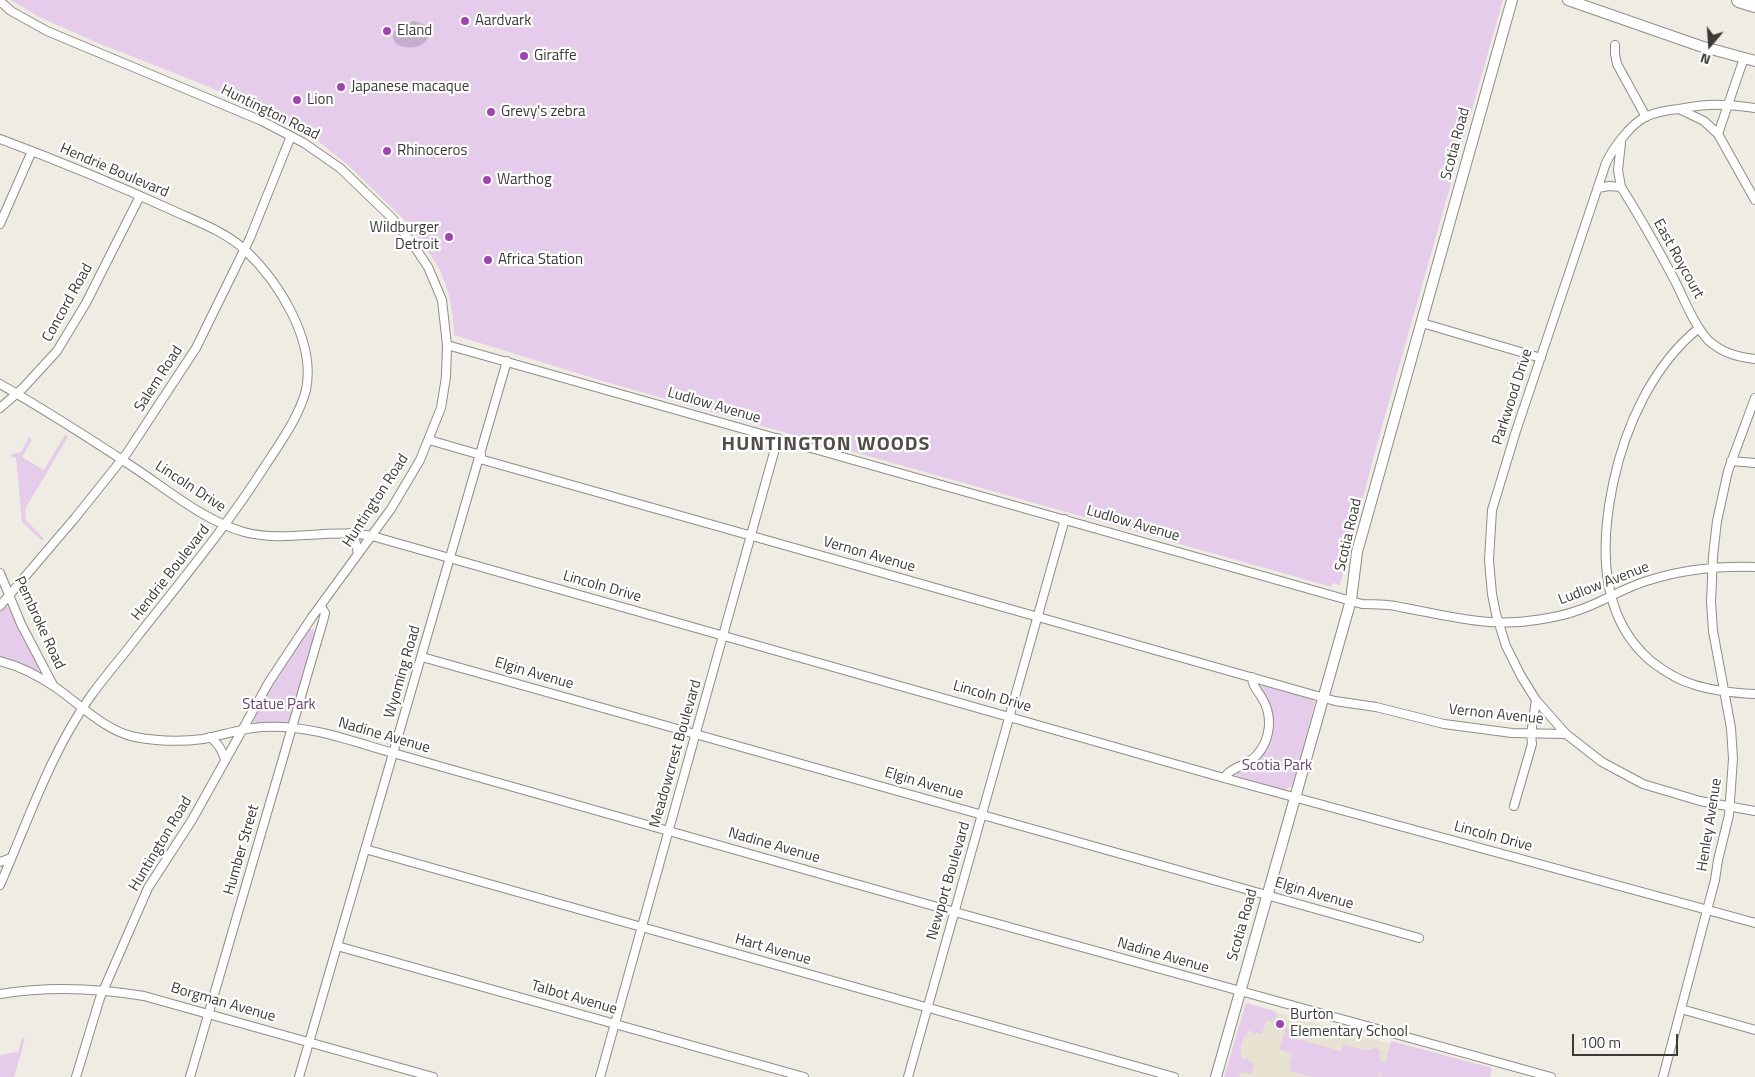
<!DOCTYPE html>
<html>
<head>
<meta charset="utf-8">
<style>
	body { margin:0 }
	#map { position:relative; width:1755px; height:1077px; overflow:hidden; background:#efece3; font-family:"Titillium Web",sans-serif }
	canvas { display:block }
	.north { position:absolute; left:1685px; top:20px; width:50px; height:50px; -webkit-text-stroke:4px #fff; paint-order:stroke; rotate:198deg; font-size:14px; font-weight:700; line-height:20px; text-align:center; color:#3b3a36 }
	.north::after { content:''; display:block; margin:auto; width:18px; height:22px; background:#3b3a36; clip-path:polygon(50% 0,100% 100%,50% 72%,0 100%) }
	.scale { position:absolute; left:1572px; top:1034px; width:106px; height:22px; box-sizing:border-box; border:2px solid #3b3a36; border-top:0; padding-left:6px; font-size:15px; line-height:18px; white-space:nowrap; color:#3b3a36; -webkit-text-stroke:4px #fff; paint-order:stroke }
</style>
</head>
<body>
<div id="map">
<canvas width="1755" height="1077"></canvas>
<div class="north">N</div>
<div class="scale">100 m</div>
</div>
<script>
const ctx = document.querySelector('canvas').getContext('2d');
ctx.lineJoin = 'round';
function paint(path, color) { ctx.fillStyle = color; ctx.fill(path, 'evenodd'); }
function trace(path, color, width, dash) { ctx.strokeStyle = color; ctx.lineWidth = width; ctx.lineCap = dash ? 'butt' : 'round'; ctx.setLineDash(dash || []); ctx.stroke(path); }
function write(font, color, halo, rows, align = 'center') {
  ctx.font = font + ' "Titillium Web",sans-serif'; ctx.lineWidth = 4.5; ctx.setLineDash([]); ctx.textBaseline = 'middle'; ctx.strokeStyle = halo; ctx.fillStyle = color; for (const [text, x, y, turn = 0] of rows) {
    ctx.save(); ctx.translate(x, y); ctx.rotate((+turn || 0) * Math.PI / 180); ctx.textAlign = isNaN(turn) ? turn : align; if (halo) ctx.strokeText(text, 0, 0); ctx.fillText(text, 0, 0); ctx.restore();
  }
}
paint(new Path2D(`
	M 1246,1004 L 1390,1044 L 1381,1077 L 1226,1077 Z`), '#e8e2d2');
paint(new Path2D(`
	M 11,0 L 1503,0 L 1377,444 L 1340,585 L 1333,583 L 1332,587 L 606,382 L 454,335 L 453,317 L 449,295 L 441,272 L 431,256 L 409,225 L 383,199 L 348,165 L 318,141 L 284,122 L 207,86 L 98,43 L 37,16 Z
	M 65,435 L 68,437 L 25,509 L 26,520 L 44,539 L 42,541 L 22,522 L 16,457 L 13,458 L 10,455 L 21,452 L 29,437 L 32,440 L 22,457 L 44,470 Z
	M 5,607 L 8,607 L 10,610 L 20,632 L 40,666 L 39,671 L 36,672 L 22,664 L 0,657 L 0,611 Z
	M 309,629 L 314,630 L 316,634 L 291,718 L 287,723 L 255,724 L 252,721 L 252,718 Z
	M 1261,686 L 1264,686 L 1312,699 L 1315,702 L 1294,781 L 1292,786 L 1285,790 L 1242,778 L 1236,775 L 1237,772 L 1270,736 L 1260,689 Z
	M 1246,1003 L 1275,1011 L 1277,1014 L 1274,1022 L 1266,1020 L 1262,1034 L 1256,1032 L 1255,1035 L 1250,1030 C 1242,1038 1238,1047 1242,1059 L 1249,1058 L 1248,1061 L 1254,1063 L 1251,1074 L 1241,1072 L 1239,1077 L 1224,1077 Z
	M 1286,1027 L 1292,1030 L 1290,1037 L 1341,1051 L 1344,1044 C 1354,1047 1367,1054 1376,1047 L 1381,1053 L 1379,1056 L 1381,1061 L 1385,1063 L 1391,1041 L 1492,1068 L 1490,1077 L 1381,1077 L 1382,1070 L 1380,1071 L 1379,1077 L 1313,1077 L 1290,1071 L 1291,1066 L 1289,1065 L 1292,1053 L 1279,1050 Z
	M 22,1038 L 25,1039 L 14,1077 L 0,1077 L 0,1055 L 18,1052 Z`), '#e5ccea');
paint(new Path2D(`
	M 413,21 C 420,22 429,26 431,33 C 425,48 410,51 396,44 L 393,38 L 394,32 Z`), '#c6adcb');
const street = new Path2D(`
	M 0,1 L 11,11 L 47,31 L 262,121 L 304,143 L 340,168 L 392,218 L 412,243 L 428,267 L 442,300 L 447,345 L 446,377 L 441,408 L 420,460 L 391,509 L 312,617 L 269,682 L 192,820 L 148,888 L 100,998 L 76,1077
	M 1615,45 L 1615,54 L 1617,64 L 1646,117
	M 1679,109 L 1704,121 L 1718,134 L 1755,200
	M 1718,134 L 1744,58
	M 0,139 C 59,161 117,185 174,211 C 198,222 226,232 245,250 C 279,282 316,341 306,390 C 299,417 280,443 265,466 C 227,526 181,581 137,637 C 122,657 105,676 90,697 C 50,754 28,821 0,885
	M 1621,143 L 1618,170 L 1621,187 C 1640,217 1658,249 1675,281 C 1684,299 1695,327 1709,341 C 1723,353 1737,357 1755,359
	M 1598,188 L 1609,186 L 1621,187
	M 0,224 L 32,151
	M 1422,323 L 1541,358
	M 1699,328 C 1653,365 1625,426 1613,484 C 1600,546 1599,618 1652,662 C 1664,671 1678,680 1692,684 C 1712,691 1734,693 1755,694
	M 447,345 L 1362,604 C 1375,604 1388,604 1400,607 C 1446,615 1488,628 1536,620 C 1549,618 1563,616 1576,611 C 1602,603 1624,587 1650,580 C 1685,569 1719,566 1755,567
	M 0,384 C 45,410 89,438 133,467 C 167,489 204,521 244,532 C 285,543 329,528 372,536 L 1224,778 L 1755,923
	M 0,408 L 23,388 L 57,351 L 86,303 L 140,196
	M 429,440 L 481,455
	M 480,459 L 1335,701 L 1376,707 L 1444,724 L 1512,733 L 1566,734 L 1602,762 L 1643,784 L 1700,801 L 1755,811
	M 1731,461 L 1755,463
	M 349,533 L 355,539 L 358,554
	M 0,573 L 21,624 L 53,685
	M 0,606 L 75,518 L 127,453 L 196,348 L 250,238 L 291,136
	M 422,657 L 1419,938
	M 0,661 C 19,666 39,676 55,687 C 80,704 105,731 135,737 C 157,741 181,742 203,739 C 223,735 243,728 263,727 C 307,724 351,741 393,753 L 955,912 L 1551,1077
	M 1536,700 L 1566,734
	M 210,737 C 218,744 222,749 225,760
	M 1224,778 C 1230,767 1247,766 1256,756 C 1271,740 1273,716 1262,698 C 1258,691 1252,686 1252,677
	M 1514,806 L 1532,744 L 1531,734 L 1536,700 L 1521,676 L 1506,646 L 1496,614 L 1492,594 L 1489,560 L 1492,510 L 1516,431 L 1606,163 C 1613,148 1630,125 1645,117 C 1656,112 1667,110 1679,109 C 1709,103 1725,104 1755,108
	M 365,849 L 1174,1077
	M 0,862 L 11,858
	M 337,946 L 804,1077
	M 0,994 C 48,986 97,988 144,996 L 433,1077
	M 1681,1009 L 1755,1030
	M 190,1077 L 323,621 L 325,613 L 321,606
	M 299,1077 L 507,361
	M 600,1077 L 778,438
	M 908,1077 L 1065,519
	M 1663,1077 L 1715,880 L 1718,860 L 1729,815 L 1733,759 L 1731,728 L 1713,631 L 1711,602 L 1713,556 L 1717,521 L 1728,471 L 1755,398`);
const secondary = new Path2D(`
	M 1568,0 L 1700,46 L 1755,61
	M 1216,1077 L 1351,600 L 1357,552 L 1512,0`);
const highway = new Path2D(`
	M 1739,0 L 1755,5`);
trace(street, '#908d85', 10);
trace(secondary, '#908d85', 12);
trace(highway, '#908d85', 16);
trace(street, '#fff', 8);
trace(secondary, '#fff', 10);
trace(highway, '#fff', 14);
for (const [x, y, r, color] of [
	[465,21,5,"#a045b0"],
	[387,31,5,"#a045b0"],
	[524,56,5,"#a045b0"],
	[341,87,5,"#a045b0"],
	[297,100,5,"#a045b0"],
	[491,112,5,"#a045b0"],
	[387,151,5,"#a045b0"],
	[487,180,5,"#a045b0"],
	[449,237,5,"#a045b0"],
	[488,260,5,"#a045b0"],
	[1280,1024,5,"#a045b0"]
]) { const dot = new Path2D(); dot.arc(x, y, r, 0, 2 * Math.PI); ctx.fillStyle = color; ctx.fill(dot); trace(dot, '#fff', 2); }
write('15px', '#3b3a36', '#fff', [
	["Aardvark",475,21],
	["Eland",397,31],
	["Giraffe",534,56],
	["Japanese macaque",351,87],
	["Lion",307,100],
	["Grevy's zebra",501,112],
	["Rhinoceros",397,151],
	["Warthog",497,180],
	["Wildburger",439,228,"right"],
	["Detroit",439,245,"right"],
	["Africa Station",498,260],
	["Burton",1290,1015],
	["Elementary School",1290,1032]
], 'left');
write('15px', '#3b3a36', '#fff', [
	["Huntington Road",270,113,26],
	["Scotia Road",1456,144,-75],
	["Hendrie Boulevard",114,171,23],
	["East Roycourt",1678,259,61],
	["Concord Road",68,303,-61],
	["Salem Road",159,379,-57],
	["Parkwood Drive",1513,397,-72],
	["Ludlow Avenue",714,406,16],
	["Lincoln Drive",190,487,33],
	["Huntington Road",376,501,-57],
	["Ludlow Avenue",1133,524,16],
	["Scotia Road",1349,535,-77],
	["Vernon Avenue",869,555,16],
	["Hendrie Boulevard",171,573,-52],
	["Ludlow Avenue",1604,584,-21],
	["Lincoln Drive",602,587,16],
	["Pembroke Road",39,623,65],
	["Wyoming Road",403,672,-74],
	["Elgin Avenue",534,674,16],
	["Lincoln Drive",992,697,16],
	["Vernon Avenue",1496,715,6],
	["Nadine Avenue",384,736,16],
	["Meadowcrest Boulevard",676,754,-74],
	["Elgin Avenue",924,784,16],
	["Henley Avenue",1710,825,-81],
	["Lincoln Drive",1493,837,15],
	["Huntington Road",161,844,-59],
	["Nadine Avenue",774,846,16],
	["Humber Street",242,850,-74],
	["Newport Boulevard",949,881,-74],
	["Elgin Avenue",1314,894,16],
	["Scotia Road",1243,925,-74],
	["Hart Avenue",773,950,16],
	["Nadine Avenue",1163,956,16],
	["Talbot Avenue",574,998,16],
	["Borgman Avenue",223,1003,16]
]);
write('15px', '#67436d', '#fff', [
	["Statue Park",279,705],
	["Scotia Park",1277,766]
]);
ctx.letterSpacing = '1px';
write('bold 20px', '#514e47', '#fff', [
	["HUNTINGTON WOODS",826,445]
]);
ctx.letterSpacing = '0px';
</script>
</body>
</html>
